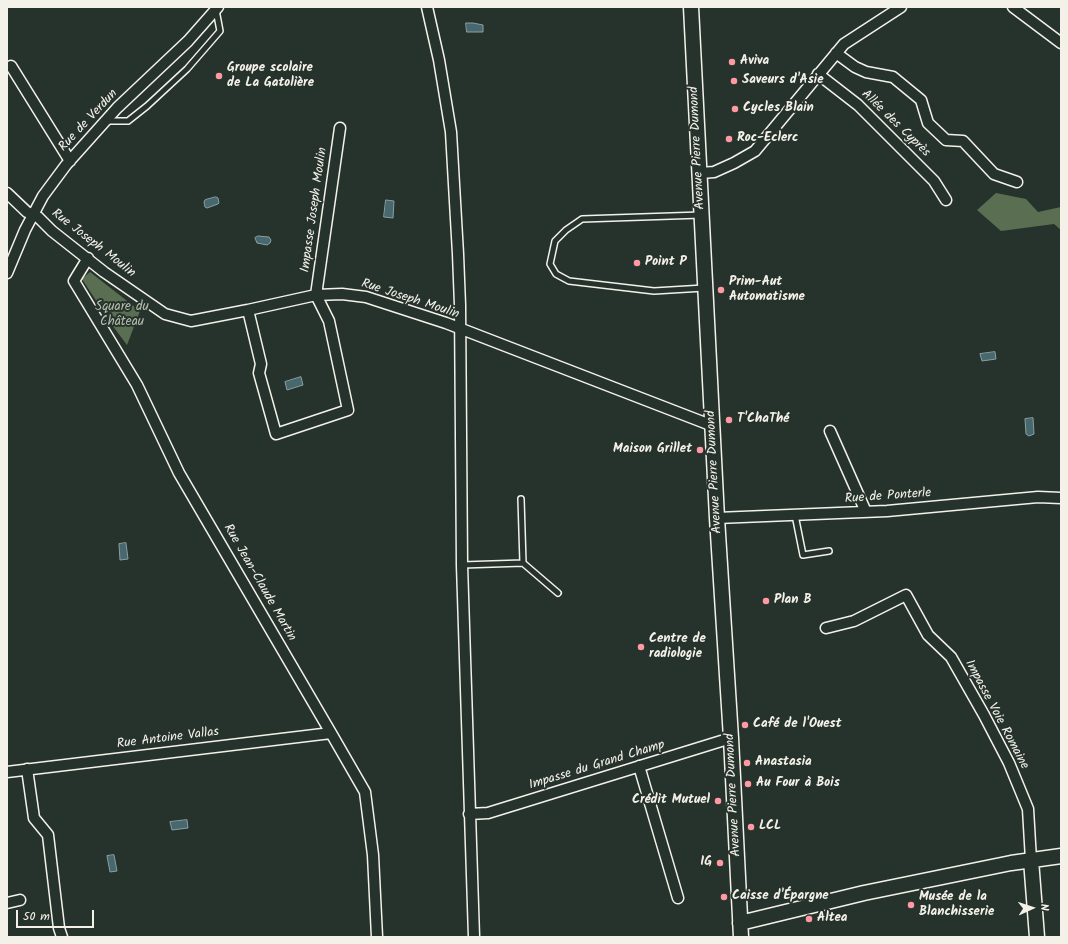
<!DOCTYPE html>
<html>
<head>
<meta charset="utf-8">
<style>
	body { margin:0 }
	#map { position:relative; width:1068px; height:944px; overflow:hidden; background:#26332d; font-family:Kalam,sans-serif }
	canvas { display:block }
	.frame { position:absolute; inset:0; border:8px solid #f4f1e8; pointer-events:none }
	.north { position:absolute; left:1012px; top:888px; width:40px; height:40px; -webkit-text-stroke:3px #26332d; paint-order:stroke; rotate:87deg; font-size:11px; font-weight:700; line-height:16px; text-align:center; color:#f4f1e8 }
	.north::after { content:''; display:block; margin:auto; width:14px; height:18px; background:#f4f1e8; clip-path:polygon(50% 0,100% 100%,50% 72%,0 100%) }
	.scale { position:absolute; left:16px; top:910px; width:78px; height:18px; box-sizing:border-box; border:2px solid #f4f1e8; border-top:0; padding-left:5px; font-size:12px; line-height:14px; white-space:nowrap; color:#f4f1e8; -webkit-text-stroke:3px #26332d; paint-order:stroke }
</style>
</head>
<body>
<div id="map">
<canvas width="1068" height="944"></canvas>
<div class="frame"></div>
<div class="north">N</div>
<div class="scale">50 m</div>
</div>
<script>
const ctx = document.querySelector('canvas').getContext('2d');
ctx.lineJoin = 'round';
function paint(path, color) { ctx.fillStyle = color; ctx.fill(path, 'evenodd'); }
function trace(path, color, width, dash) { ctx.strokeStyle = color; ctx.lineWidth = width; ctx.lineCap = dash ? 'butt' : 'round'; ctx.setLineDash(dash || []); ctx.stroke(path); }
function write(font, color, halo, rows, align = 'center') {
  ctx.font = font + ' Kalam,sans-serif'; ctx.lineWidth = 4; ctx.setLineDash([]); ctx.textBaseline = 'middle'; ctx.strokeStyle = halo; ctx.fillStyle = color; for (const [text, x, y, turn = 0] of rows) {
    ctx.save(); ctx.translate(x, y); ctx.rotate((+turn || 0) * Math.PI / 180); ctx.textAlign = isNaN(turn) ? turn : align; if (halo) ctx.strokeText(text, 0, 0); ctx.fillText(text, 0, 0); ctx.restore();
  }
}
paint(new Path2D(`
	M 996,193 L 1026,199 L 1038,212 L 1061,207 L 1061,230 L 1054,224 L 1001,231 L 977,210 Z
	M 90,272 L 140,311 L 127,345 L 112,325 L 82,279 Z`), '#5a6f52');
const water = new Path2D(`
	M 466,23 L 473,23 L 483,25 L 483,32 L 467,32 Z
	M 216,197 L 218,198 L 219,203 L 218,204 L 207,208 L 205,207 L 204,202 L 205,200 Z
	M 386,200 L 394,201 L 393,218 L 384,217 Z
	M 258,236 L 269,237 L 271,240 L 270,243 L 267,245 L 257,243 L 255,238 Z
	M 995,352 L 996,359 L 982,361 L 980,354 Z
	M 301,377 L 303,385 L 287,390 L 285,382 Z
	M 1033,418 L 1034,434 L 1029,436 L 1026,434 L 1025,419 Z
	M 126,543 L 128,559 L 120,560 L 119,544 Z
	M 187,820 L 188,828 L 172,830 L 170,822 Z
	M 114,855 L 117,871 L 110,872 L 107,856 Z`);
paint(water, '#47686e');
trace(water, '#8c9f9f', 1);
const lane = new Path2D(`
	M 107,121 L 128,121 L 147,106 L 187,69 L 220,31 L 216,10
	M 701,215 L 582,219 L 566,230 L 555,241 L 550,264 L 556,274 L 569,281 L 654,291 L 704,288
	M 521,499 L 523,563
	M 795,515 L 803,555 L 829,551
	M 462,565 L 523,563 L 558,593`);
const street = new Path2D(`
	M 427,7 L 439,60 L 451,132 L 458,254 L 460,305 L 462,565 L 474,937
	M 1013,7 L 1061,43
	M 836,53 L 855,67 L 866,72 L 893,77 L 921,100 L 928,123 L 946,140 L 963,141 L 994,174 L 1017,182
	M 11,66 L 70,161
	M 818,74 L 858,105 L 934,181 L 946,200
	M 700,173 L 714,172 L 734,163 L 755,151 L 844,44 L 901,7
	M 7,193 L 27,212 L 38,217 L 52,231 L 104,272 L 165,314 L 191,321 L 248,310 L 316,295 L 342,294 L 366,297 L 446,323 L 713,426
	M 88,258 L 74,281 L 137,385 L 179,473 L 331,733 L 365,792 L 373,855 L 377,937
	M 7,273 L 25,230 L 43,196 L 66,165 L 117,108 L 188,41 L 218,7
	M 248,310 L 261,364 L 259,373 L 276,434 L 348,410 L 329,321 L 316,295 L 340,128
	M 830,431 L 866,512
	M 717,518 L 887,511 L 1038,497 L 1061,498
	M 826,628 L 854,621 L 906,595 L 928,635 L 951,657 L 984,715 L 1009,763 L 1028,809 L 1031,860
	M 639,766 L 678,898
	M 27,769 L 34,818 L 48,835 L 59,928 L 62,937
	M 7,772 L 331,733
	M 469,814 L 488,813 L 731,738
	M 7,903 L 20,900`);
const secondary = new Path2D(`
	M 691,7 L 717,518 L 731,738 L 741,937
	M 1031,860 L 1037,937
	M 740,923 L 864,893 L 1011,863 L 1061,856`);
trace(lane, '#f4f1e8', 8);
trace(street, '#f4f1e8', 13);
trace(secondary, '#f4f1e8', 17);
trace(lane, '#26332d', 5);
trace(street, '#26332d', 10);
trace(secondary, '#26332d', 14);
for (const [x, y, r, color] of [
	[732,62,4,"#ff9aa2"],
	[219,76,4,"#ff9aa2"],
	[734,81,4,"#ff9aa2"],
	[735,109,4,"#ff9aa2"],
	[729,139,4,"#ff9aa2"],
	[637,263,4,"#ff9aa2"],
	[721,290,4,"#ff9aa2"],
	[729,420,4,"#ff9aa2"],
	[700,450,4,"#ff9aa2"],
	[766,601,4,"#ff9aa2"],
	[641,647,4,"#ff9aa2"],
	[745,725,4,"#ff9aa2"],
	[747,763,4,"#ff9aa2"],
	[748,784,4,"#ff9aa2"],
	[718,801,4,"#ff9aa2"],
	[751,827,4,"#ff9aa2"],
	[720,863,4,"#ff9aa2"],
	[724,897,4,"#ff9aa2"],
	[911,905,4,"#ff9aa2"],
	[809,919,4,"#ff9aa2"]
]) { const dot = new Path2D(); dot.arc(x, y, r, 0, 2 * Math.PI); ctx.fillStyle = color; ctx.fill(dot); trace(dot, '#26332d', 1.5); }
write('bold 13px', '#f4f1e8', '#26332d', [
	["Aviva",740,62],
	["Groupe scolaire",227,69],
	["de La Gatolière",227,84],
	["Saveurs d'Asie",742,81],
	["Cycles Blain",743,109],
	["Roc-Eclerc",737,139],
	["Point P",645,263],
	["Prim-Aut",729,283],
	["Automatisme",729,298],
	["T'ChaThé",737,420],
	["Maison Grillet",692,450,"right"],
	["Plan B",774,601],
	["Centre de",649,640],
	["radiologie",649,655],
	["Café de l'Ouest",753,725],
	["Anastasia",755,763],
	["Au Four à Bois",756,784],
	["Crédit Mutuel",710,801,"right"],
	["LCL",759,827],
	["IG",712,863,"right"],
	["Caisse d'Épargne",732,897],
	["Musée de la",919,898],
	["Blanchisserie",919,913],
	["Altea",817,919]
], 'left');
write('13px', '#f4f1e8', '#26332d', [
	["Rue de Verdun",89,121,-47],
	["Allée des Cyprès",895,124,44],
	["Avenue Pierre Dumond",698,148,-93],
	["Impasse Joseph Moulin",315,210,-82],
	["Rue Joseph Moulin",93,244,38],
	["Rue Joseph Moulin",410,300,18],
	["Avenue Pierre Dumond",715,472,-93],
	["Rue de Ponterle",888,497,-4],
	["Rue Jean-Claude Martin",259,583,60],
	["Impasse Voie Romaine",996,715,62],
	["Rue Antoine Vallas",168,739,-7],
	["Impasse du Grand Champ",597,766,-17],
	["Avenue Pierre Dumond",734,795,-93]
]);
write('13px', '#b6bdac', '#26332d', [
	["Square du",122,308],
	["Château",122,323]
]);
</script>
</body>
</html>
